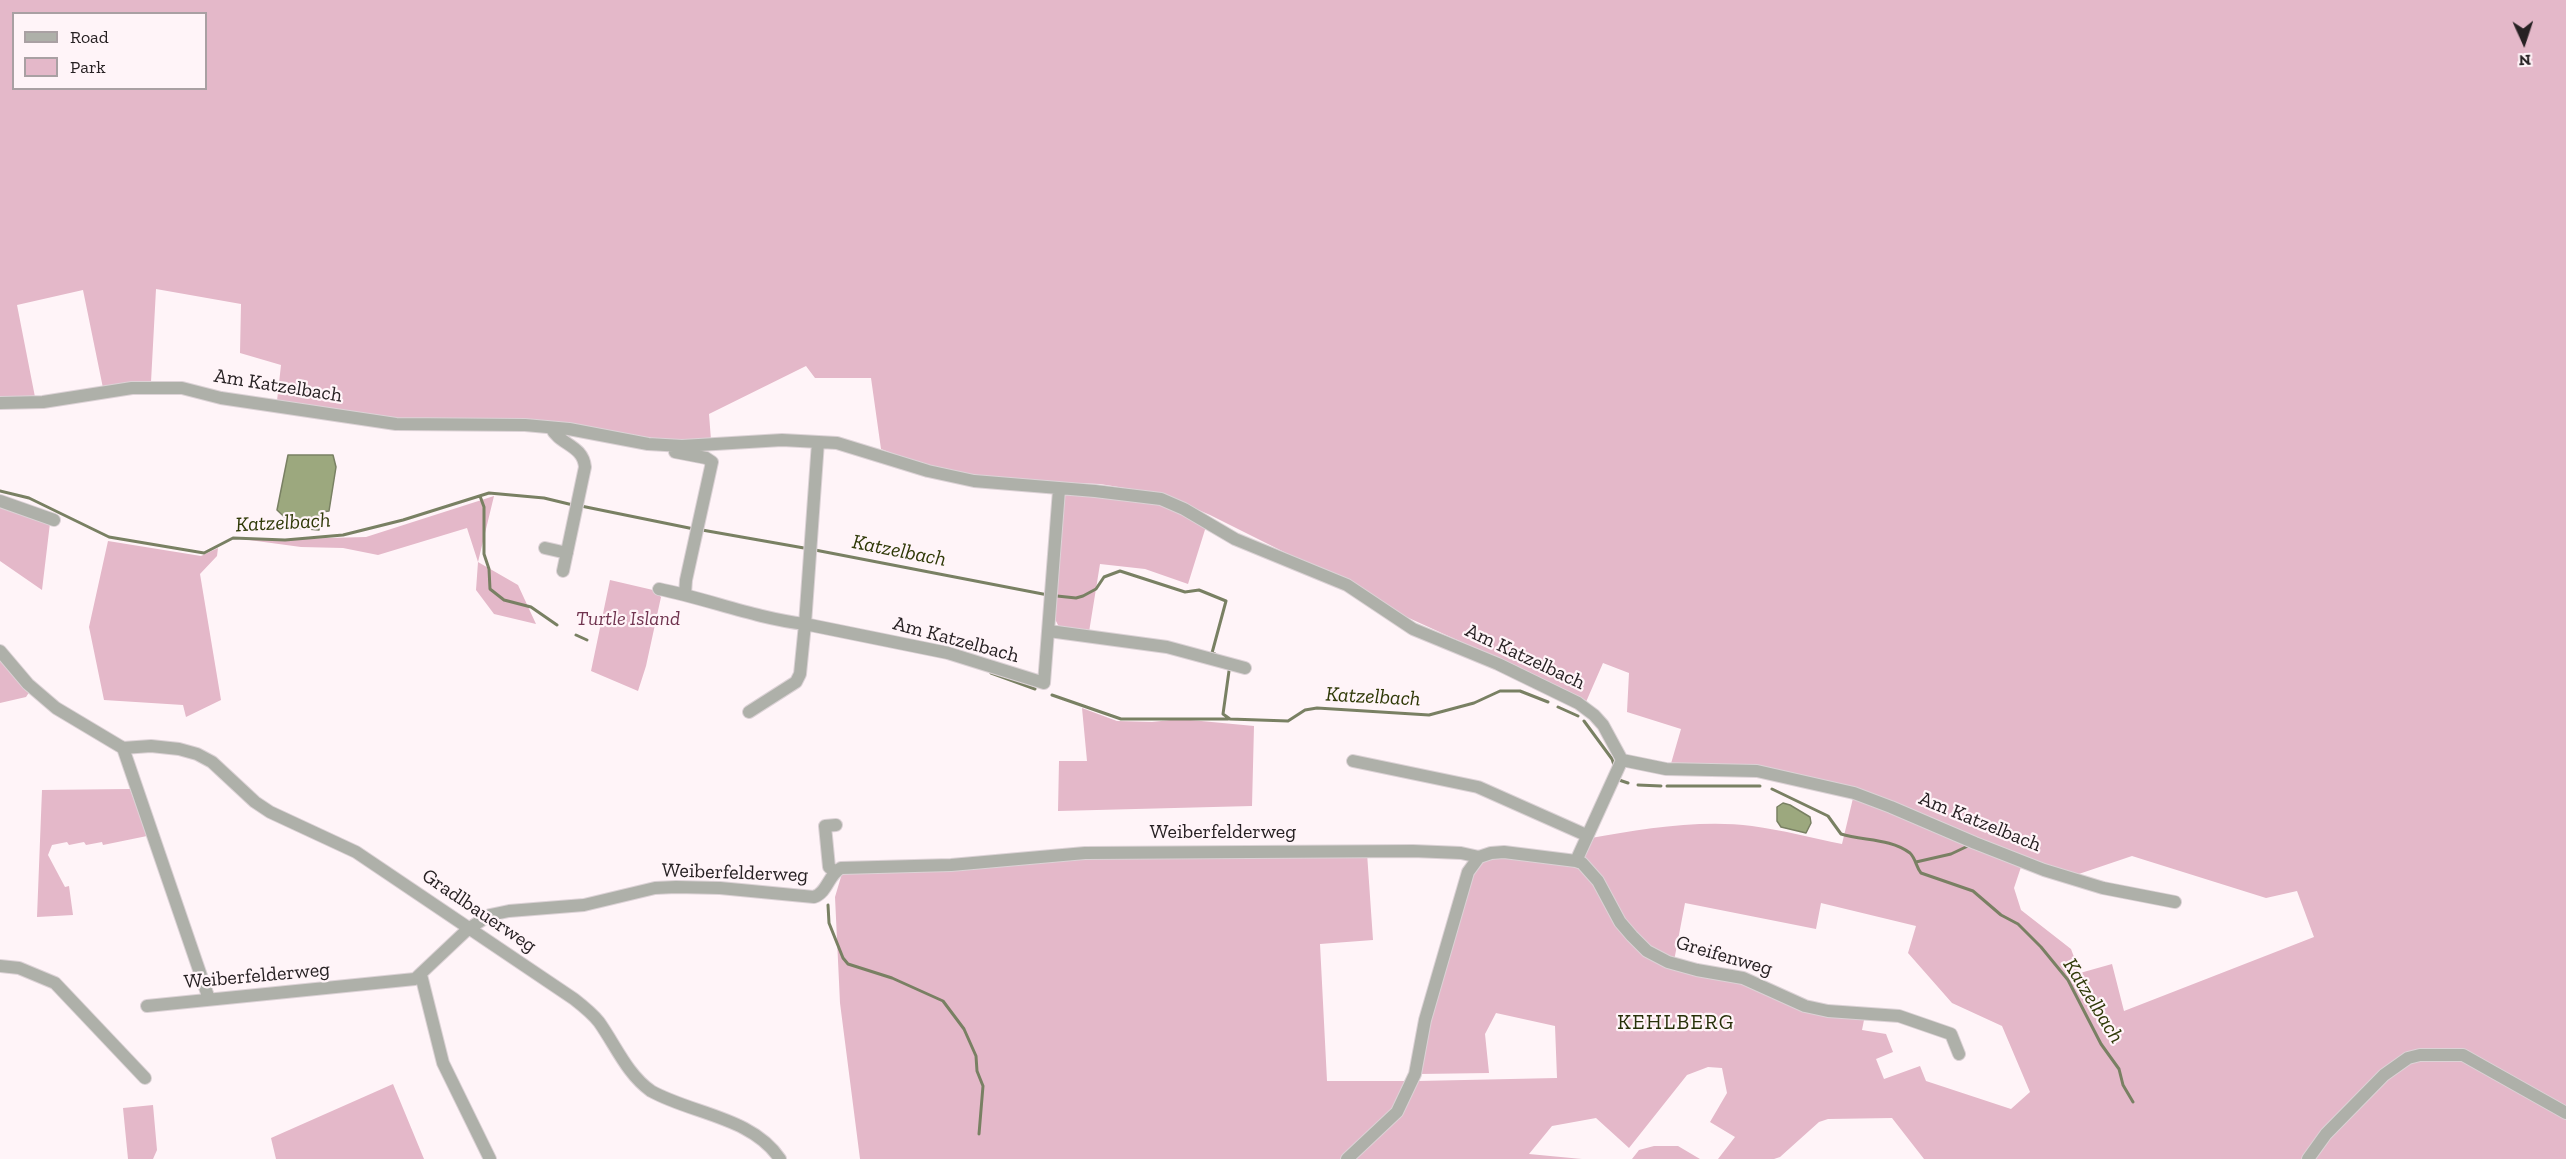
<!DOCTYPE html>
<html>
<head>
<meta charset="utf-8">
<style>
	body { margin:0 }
	#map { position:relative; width:2566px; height:1159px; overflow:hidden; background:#fff4f8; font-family:"Zilla Slab",serif }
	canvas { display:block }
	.legend { position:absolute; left:12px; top:12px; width:195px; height:78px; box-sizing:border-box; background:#fff4f8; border:2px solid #a9a0a3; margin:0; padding:8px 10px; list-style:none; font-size:18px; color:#272123 }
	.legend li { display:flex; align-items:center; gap:12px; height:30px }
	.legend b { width:30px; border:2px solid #a9a0a3 }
	.north { position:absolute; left:2494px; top:12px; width:60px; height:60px; -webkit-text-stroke:4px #fff4f8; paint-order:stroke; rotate:177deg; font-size:16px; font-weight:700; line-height:24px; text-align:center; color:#272123 }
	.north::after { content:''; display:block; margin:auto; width:21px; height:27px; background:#272123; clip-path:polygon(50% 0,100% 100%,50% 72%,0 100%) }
</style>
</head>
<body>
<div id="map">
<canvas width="2566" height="1159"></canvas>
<ul class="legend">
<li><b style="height:8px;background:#aeb0a9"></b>Road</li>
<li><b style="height:16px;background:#e4b8c9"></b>Park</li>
</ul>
<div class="north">N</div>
</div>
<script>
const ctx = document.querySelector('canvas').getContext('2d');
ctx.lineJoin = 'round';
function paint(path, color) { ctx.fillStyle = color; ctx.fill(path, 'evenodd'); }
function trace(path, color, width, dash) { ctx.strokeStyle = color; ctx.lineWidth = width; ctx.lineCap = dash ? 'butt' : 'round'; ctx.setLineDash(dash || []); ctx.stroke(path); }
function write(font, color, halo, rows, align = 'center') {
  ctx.font = font + ' "Zilla Slab",serif'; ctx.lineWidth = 4.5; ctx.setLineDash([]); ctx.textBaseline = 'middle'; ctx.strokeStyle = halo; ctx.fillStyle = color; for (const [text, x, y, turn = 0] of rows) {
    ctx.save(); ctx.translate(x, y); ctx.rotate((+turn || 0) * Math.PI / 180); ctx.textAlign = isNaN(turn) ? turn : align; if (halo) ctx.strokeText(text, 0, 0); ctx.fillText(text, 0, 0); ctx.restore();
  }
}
paint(new Path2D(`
	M 0,0 L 2566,0 L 2566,1159 L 1924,1159 L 1892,1118 L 1828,1119 L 1819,1122 L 1780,1157 L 1774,1159 L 1718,1159 L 1735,1137 L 1710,1122 L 1727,1093 L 1722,1068 L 1708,1067 L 1687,1075 L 1629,1148 L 1596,1118 L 1552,1126 L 1529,1154 L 1582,1159 L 1355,1159 C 1383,1134 1401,1114 1418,1081 L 1557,1078 L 1555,1026 L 1496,1013 L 1485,1034 L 1489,1073 L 1419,1074 L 1430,1016 L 1473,870 L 1490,856 L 1578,865 L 1652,958 L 1732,979 L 1802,1010 L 1865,1015 L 1862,1030 L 1886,1034 L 1893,1052 L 1876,1059 L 1884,1079 L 1920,1066 L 1926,1081 L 2011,1109 L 2030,1092 L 2002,1026 L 1952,1003 L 1908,953 L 1916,926 L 1821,903 L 1816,929 L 1685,903 L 1674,961 L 1655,951 L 1635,934 L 1581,858 L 1591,838 C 1640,829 1702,819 1752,826 C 1782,830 1812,838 1842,844 L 1854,794 L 1757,771 L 1670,767 L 1681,729 L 1627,712 L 1629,673 L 1603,663 L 1586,702 L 1545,680 L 1400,614 L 1336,578 L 1210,515 L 1162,494 L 1100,484 L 1002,480 L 935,469 L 881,449 L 871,378 L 815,378 L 806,366 L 709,414 L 711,440 L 669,441 L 594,428 L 384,419 L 277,401 L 281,365 L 240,353 L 241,304 L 156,289 L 151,382 L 103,388 L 83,290 L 17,305 L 35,397 L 0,397 ZM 14,14 L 206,14 L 206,88 L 14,88 ZM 2132,856 L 2266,898 L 2297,891 L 2314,937 L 2124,1011 L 2112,964 L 2080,973 L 2071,949 L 2021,910 L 2014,888 L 2021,867 L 2061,880 Z
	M 1065,493 L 1147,501 L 1208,520 L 1188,584 L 1145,569 L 1100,564 L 1089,632 L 1060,629 L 1055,619 Z
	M 494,496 L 478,562 L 518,585 L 536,624 L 494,614 L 476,590 L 478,562 L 467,528 L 378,555 L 343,548 L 301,547 L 249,540 L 366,537 Z
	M 0,506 L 50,523 L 42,590 L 0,561 Z
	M 108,541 L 201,556 L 218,548 L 217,556 L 200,574 L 221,700 L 186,717 L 183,705 L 104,700 L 89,627 Z
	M 610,580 L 653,590 L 661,597 L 646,666 L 638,691 L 591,671 Z
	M 0,657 L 30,691 L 26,697 L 0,703 Z
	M 1082,708 L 1117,721 L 1152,722 L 1180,719 L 1254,726 L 1252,806 L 1058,811 L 1059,761 L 1087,761 Z
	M 130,789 L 147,836 L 103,845 L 102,842 L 86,845 L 84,842 L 69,845 L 67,842 L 52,845 L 48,855 L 65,887 L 69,886 L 73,915 L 37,917 L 42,790 Z
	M 1367,853 L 1373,940 L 1320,944 L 1327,1081 L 1407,1081 L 1392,1110 L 1340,1159 L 860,1159 L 840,1003 L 835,897 L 843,870 L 1026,860 Z
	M 393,1084 L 424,1159 L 276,1159 L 271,1138 Z
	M 153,1105 L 157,1150 L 153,1159 L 128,1159 L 123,1108 Z
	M 1654,1146 L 1678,1146 L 1700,1159 L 1632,1159 L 1639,1150 Z`), '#e4b8c9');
const water = new Path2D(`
	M 288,455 L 333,455 L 336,467 L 329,511 L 322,512 L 319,530 L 296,528 L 277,510 Z
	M 1783,803 L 1790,805 L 1810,817 L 1811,823 L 1806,833 L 1781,827 L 1777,821 L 1777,807 Z`);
paint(water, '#9ca87e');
trace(water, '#798063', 1.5);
trace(new Path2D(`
	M 0,491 L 29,498 L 109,537 L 204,553 L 233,538 L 285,540 L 343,535 L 403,520 L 489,493 L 544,498 L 573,505
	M 480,496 L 484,507 L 484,554 L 489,569 L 490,589 L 504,600 L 531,607 L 557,625
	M 581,506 L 694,529
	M 702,530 L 804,548
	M 815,550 L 1048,595
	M 1057,596 L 1076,598 L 1083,596 L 1096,589 L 1104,577 L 1120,571 L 1185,592 L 1199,590 L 1226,601 L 1212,653 L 1215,654
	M 576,635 L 587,640
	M 1229,671 L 1223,714 L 1230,719 L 1288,721 L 1305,710 L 1317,708 L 1429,715 L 1474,703 L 1500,691 L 1520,691 L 1548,702
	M 991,673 L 1035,689
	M 1052,695 L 1121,719 L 1228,719
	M 1558,707 L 1578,716
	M 1584,721 L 1612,759 L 1614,765
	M 1619,780 L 1628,783
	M 1638,785 L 1661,786
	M 1667,786 L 1760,786
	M 1772,789 L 1828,816 L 1841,834 C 1863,841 1890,838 1910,853 C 1916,859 1916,867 1921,873 L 1973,891 L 2001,915 L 2018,924 L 2041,947 L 2068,980 L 2101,1044 L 2119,1069 L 2123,1085 L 2133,1102
	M 1916,862 L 1951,854 L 1970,845
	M 828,905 L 829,923 L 843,958 L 848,964 L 892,978 L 943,1001 L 964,1029 L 976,1056 L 977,1071 L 983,1086 L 979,1134`), '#798063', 3);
const minor = new Path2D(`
	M 0,403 L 43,402 L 132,388 L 182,388 L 221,398 L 396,424 L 525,425 L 569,429 L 648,444 L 682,446 L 782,440 L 837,443 L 928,471 L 974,481 L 1095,491 L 1161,499 L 1184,509 L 1235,539 L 1347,585 L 1413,629 L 1498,664 L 1578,703 L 1594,715 L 1603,725 L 1622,760 L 1666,769 L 1757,771 L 1854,793 L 1891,807 L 1975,843 L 2044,870 L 2103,888 L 2175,902
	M 551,428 C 560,445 583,445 585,467 L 563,571
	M 818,442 L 805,624 L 948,653 L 1044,683 L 1059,490
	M 675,452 L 706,458 L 712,462 L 686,580 L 685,594
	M 0,501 L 54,520
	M 545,548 L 567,553
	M 659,589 C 708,599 755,618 805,624 L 800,674 L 796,682 L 749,712
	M 1049,631 L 1167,647 L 1245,668
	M 0,651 L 28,684 L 56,708 L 123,748 L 151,746 L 179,749 L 197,754 L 212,762 L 255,802 L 270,812 L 356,852 L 574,999 C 583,1006 592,1013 599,1022 C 616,1046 627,1074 651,1091 C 692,1114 752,1117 780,1159
	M 123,748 L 209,999
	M 1353,761 L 1478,787 L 1586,835
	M 1576,861 L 1622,760
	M 834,871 L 829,867 L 825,826 L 836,825
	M 0,966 L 19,968 L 55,983 L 145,1078
	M 421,975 L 443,1063 L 490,1159
	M 147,1006 L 415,979 L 468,929 L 490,915 L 509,911 L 584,905 L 655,888 L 676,887 L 720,888 L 814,897 C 828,892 828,875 841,868 L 951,865 L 1085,853 L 1413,851 L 1461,853 L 1479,857
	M 1347,1159 L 1397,1112 L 1415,1074 L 1425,1020 L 1468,872 L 1479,857 L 1491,853 L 1504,852 L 1576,861 L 1582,863 L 1598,881 L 1620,922 L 1632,936 L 1647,951 L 1668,962 L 1697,970 L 1743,978 L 1805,1006 L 1828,1011 L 1899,1016 L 1951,1034 L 1959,1054
	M 2308,1159 L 2326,1134 L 2384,1075 L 2408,1058 L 2420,1055 L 2463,1055 L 2566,1113`);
trace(minor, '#dcd2d6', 14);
trace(minor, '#aeb0a9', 12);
write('20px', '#272123', '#fff4f8', [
	["Am Katzelbach",278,386,9],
	["Am Katzelbach",956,640,15],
	["Am Katzelbach",1525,657,25],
	["Am Katzelbach",1980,822,22],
	["Weiberfelderweg",1223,832],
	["Weiberfelderweg",735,873,2],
	["Gradlbauerweg",479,911,34],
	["Greifenweg",1724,956,16],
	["Weiberfelderweg",257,976,-5]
]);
write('italic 20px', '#70344f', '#fff4f8', [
	["Turtle Island",628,619]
]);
write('italic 21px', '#2f3907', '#fff4f8', [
	["Katzelbach",283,523,-3],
	["Katzelbach",899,551,11],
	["Katzelbach",1373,697,3],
	["Katzelbach",2093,1001,58]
]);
ctx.letterSpacing = '1.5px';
write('21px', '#273009', '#fff4f8', [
	["KEHLBERG",1676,1023]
]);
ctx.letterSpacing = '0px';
</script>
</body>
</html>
